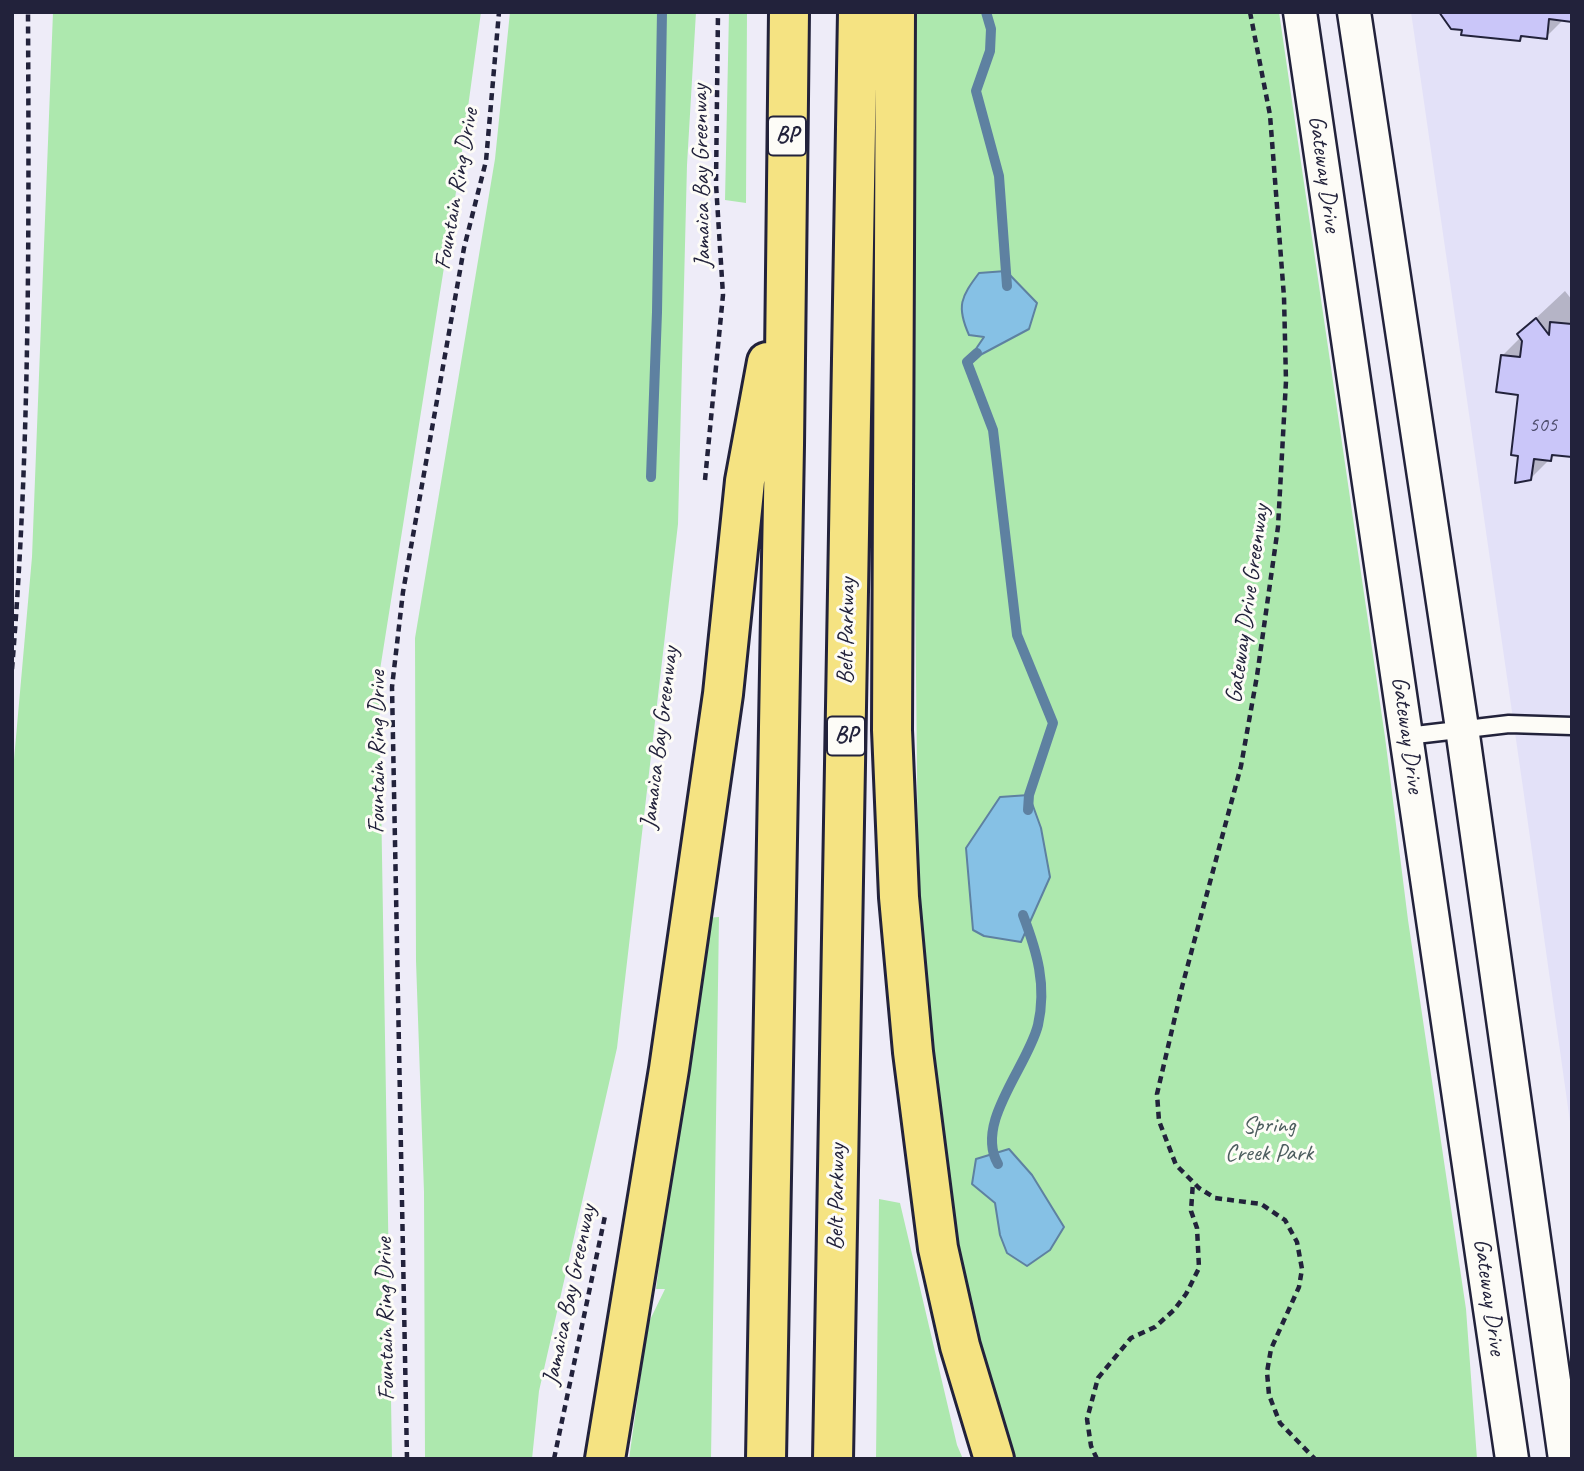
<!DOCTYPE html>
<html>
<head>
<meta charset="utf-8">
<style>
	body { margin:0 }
	#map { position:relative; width:1584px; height:1471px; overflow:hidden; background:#eeecf8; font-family:Caveat,sans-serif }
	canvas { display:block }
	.frame { position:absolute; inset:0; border:14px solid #22223b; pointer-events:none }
</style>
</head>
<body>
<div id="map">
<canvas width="1584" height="1471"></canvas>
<div class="frame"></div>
</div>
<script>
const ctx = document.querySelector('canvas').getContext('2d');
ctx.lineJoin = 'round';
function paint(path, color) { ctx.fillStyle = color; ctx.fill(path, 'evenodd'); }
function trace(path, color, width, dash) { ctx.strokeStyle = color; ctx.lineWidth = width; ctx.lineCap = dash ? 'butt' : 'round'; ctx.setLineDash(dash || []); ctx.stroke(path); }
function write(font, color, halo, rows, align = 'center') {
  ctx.font = font + ' Caveat,sans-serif'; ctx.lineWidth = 6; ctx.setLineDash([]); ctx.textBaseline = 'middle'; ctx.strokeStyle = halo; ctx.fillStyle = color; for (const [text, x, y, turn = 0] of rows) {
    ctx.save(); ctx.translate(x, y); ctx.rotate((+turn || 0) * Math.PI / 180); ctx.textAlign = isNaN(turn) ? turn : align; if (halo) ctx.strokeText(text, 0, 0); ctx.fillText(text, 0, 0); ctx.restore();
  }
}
paint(new Path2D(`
	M 1411,12 L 1572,12 L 1572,1136 L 1523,788 Z`), '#e3e1f8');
paint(new Path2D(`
	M 53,12 L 481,12 L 459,173 L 379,676 L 392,1459 L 12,1459 L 12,782 L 32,557 Z
	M 510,12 L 696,12 L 687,165 L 678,524 L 617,1048 L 539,1391 L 532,1459 L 425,1459 L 424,1192 L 416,961 L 415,638 L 495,159 Z
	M 729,12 L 747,12 L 746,203 L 725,200 Z
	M 909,12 L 1279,12 L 1385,737 L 1408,920 L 1466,1309 L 1477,1459 L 1010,1459 L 958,1273 L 919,960 Z
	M 719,917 L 711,1459 L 629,1459 L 648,1324 L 665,1289 L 656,1289 L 705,918 Z
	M 879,1199 L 900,1203 L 957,1445 L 963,1459 L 876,1459 Z`), '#ade8ae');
const water = new Path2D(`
	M 1006,271 L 1037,303 L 1029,329 L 967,362 L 984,337 L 969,335 C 956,306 961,297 979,273 Z
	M 1029,795 L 1041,828 L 1050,877 L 1021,942 L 984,936 L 973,930 L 966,848 L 1000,797 Z
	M 1009,1149 L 1032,1175 L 1064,1227 L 1050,1250 L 1027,1266 L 1007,1253 L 1000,1235 L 995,1203 L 972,1184 L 976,1159 Z`);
paint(water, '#86c1e5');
trace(water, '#5e81a1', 2);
paint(new Path2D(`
	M 1442,12 L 1564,19 L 1546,37 L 1525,34 L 1520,39 Z
	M 1565,291 L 1572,300 L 1572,455 L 1556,453 L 1531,478 L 1520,455 L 1520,394 L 1503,355 L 1521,337 L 1519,334 Z`), '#0003');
trace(new Path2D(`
	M 986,12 L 991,29 L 990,51 L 976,91 L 999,176 L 1007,286
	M 977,353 L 967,362 L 993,430 L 1017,635 L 1053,723 L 1029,795 L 1028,810
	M 651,477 L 657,312 L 662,12
	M 998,1164 C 974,1123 1028,1066 1038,1025 C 1047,985 1037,952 1023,915`), '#5e81a1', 10);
const building = new Path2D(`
	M 1439,12 L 1572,12 L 1572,22 L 1549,19 L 1547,39 L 1521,36 L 1520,41 L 1461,35 L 1462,30 L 1451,29 Z
	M 1536,318 L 1549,335 L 1550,322 L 1572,324 L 1572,457 L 1552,455 L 1551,461 L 1534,459 L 1531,480 L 1515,483 L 1518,456 L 1511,455 L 1518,395 L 1496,392 L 1501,355 L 1520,357 L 1522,341 L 1517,334 Z`);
paint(building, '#cac6f9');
trace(building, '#22223b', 2);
const lane = new Path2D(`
	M 1407,736 L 1509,724 L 1572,726`);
const street = new Path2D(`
	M 1300,12 L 1512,1459
	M 1354,12 L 1462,728 L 1565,1459`);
const highway = new Path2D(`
	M 895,12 L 892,730 L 899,897 L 913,1052 L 938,1248 L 960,1346 L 994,1459
	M 605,1459 L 669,1069 L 723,694 L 745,481 L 767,362
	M 766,1459 L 784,445 L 789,12
	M 833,1459 L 858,12`);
trace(lane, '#22223b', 21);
trace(street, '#22223b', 37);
trace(highway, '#22223b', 44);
trace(new Path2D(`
	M 1250,12 L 1270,115 L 1284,297 L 1286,381 L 1278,527 L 1257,676 L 1241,766 L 1182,987 L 1157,1094 L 1159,1121 L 1176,1165 L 1199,1188 L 1215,1198 L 1261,1204 L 1285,1220 L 1297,1242 L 1302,1269 L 1299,1287 L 1271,1349 L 1267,1372 L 1269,1395 L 1280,1423 L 1315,1459
	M 705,480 L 723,295 L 716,184 L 718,12
	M 12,669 C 30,451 29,231 28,12
	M 407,1459 L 392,687 L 403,592 L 464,248 L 486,161 L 499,12
	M 554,1459 L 605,1216
	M 1097,1459 L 1091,1446 L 1087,1419 L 1098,1378 L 1131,1338 L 1155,1327 L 1174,1310 L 1186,1294 L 1199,1268 L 1197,1228 L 1191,1211 L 1193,1182`), '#22223b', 4.5, [7, 5]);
trace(lane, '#fdfcf7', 16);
trace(street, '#fdfcf7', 32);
trace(highway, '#f5e382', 38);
write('21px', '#4c4b6a', null, [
	["505",1543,425]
]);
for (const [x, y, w] of [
	[787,136,38],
	[846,736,38]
]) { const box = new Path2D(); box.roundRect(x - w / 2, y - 19.5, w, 39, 5); ctx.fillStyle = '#fdfcf7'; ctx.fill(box); trace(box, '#22223b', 2); }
write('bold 23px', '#22223b', null, [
	["BP",787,136],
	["BP",846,736]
]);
write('24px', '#22223b', '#fdfcf7', [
	["Gateway Drive",1324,174,82],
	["Jamaica Bay Greenway",702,176,-91],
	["Fountain Ring Drive",457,189,-80],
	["Gateway Drive Greenway",1248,604,-82],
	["Belt Parkway",847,631,-89],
	["Gateway Drive",1407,735,82],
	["Jamaica Bay Greenway",660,738,-83],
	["Fountain Ring Drive",378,752,-90],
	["Belt Parkway",837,1197,-89],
	["Jamaica Bay Greenway",570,1295,-78],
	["Gateway Drive",1489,1297,82],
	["Fountain Ring Drive",386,1319,-91]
]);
write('24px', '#4c5d5e', '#fdfcf7', [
	["Spring",1269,1126],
	["Creek Park",1269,1154]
]);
</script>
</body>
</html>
